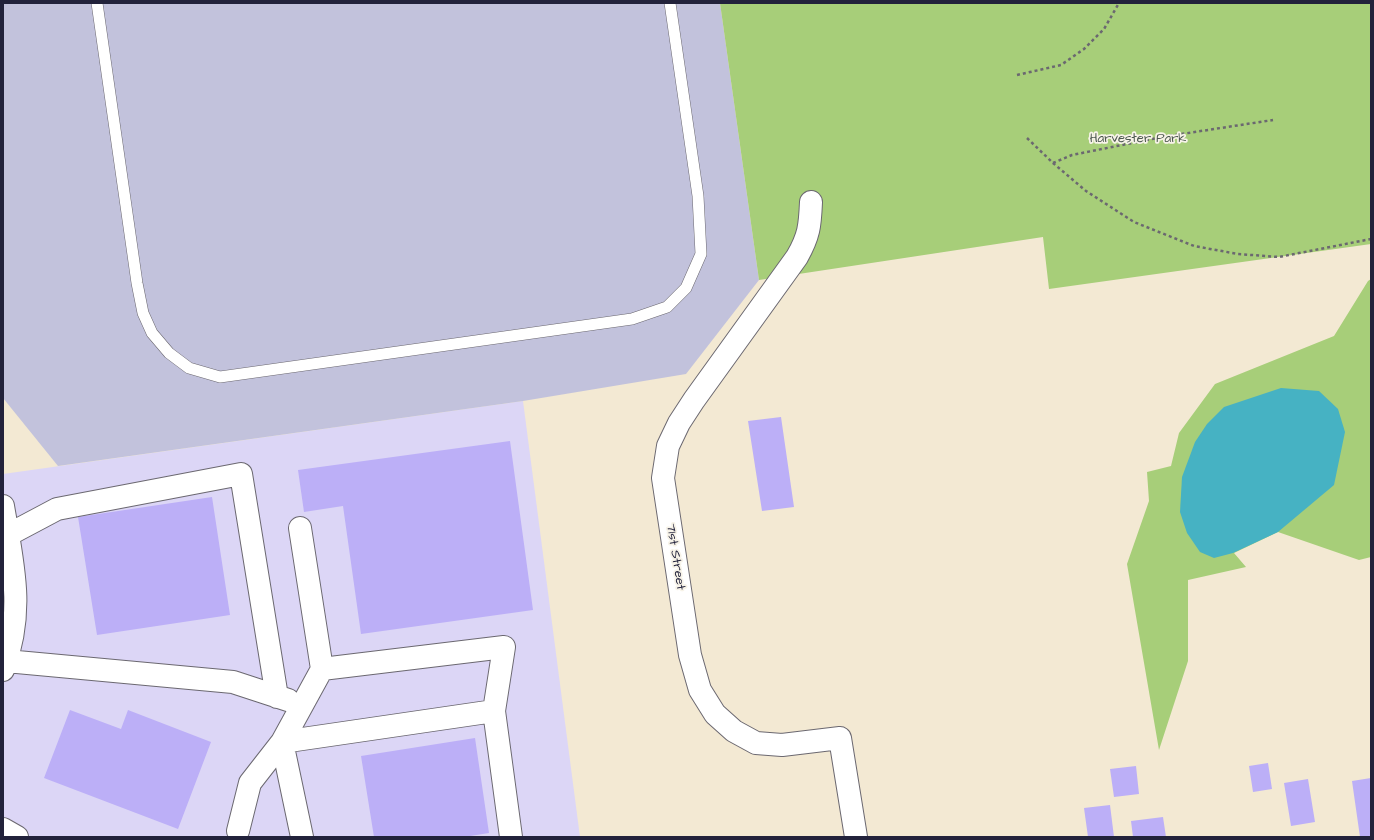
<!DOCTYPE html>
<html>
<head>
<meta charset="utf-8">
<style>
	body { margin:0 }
	#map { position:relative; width:1374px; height:840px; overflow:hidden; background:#f3e9d3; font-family:"Architects Daughter",sans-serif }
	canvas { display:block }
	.frame { position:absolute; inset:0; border:4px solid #22223b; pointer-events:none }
</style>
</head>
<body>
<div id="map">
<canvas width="1374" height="840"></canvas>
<div class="frame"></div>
</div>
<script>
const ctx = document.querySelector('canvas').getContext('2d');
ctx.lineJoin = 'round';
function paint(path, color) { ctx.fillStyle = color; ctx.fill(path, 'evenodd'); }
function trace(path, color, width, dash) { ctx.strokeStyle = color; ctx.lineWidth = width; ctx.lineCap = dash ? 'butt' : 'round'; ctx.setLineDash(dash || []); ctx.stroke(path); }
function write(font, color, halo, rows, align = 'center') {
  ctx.font = font + ' "Architects Daughter",sans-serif'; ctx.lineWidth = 3.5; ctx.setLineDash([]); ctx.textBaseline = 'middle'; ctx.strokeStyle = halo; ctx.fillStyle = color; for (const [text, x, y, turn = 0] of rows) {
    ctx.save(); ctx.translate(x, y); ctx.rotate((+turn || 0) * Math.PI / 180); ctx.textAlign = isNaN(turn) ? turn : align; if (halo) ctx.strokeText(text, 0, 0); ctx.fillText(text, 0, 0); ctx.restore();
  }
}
paint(new Path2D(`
	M 523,401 L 580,837 L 3,837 L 3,474 Z`), '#dcd6f6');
paint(new Path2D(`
	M 3,3 L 720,3 L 759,280 L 686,374 L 523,401 L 58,466 L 3,398 Z`), '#c2c2dc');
paint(new Path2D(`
	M 720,3 L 1371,3 L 1371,244 L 1049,289 L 1043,237 L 759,280 Z
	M 1371,279 L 1371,557 L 1359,560 L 1278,532 L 1234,553 L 1246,567 L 1188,580 L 1188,661 L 1159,750 L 1127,564 L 1149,501 L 1147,472 L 1171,466 L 1179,433 L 1215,384 L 1334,336 L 1368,281 Z`), '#a7ce79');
paint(new Path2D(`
	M 1281,388 L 1319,391 L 1338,409 L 1345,432 L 1334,485 L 1278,532 L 1233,553 L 1214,558 L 1200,552 L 1187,533 L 1180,512 L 1182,477 L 1195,442 L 1207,424 L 1224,407 Z`), '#46b2c3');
paint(new Path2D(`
	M 781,417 L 794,507 L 762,511 L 748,421 Z
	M 510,441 L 533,610 L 361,634 L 343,506 L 304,512 L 298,470 Z
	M 212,497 L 230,615 L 97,635 L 78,517 Z
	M 70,710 L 121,729 L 128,710 L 211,742 L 178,829 L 44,778 Z
	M 475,738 L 489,833 L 464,837 L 374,837 L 361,756 Z
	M 1268,763 L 1272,789 L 1253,792 L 1249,766 Z
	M 1136,766 L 1139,794 L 1114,797 L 1110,769 Z
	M 1371,778 L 1371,837 L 1360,837 L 1352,781 Z
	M 1308,779 L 1315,822 L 1291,826 L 1284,783 Z
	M 1110,805 L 1114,837 L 1088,837 L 1084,808 Z
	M 1163,817 L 1166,837 L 1133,837 L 1131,821 Z`), '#bcaff7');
const service = new Path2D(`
	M 97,3 L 137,283 L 143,313 L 152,333 L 169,353 L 189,368 L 220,377 L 632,319 L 667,307 L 686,288 L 701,254 L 698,196 L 670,3`);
const minor = new Path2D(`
	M 811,202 C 810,226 809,236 797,257 L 694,400 L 679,423 L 668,446 L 663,478 L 690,655 L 700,690 L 715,714 L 734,731 L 756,743 L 782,745 L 840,738 L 856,837
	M 3,506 C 13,565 25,611 3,670
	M 300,528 L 322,669
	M 8,535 L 57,509 L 241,474 L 277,697
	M 6,661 L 233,682 L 288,700
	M 3,829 L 17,837
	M 238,831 L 250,783 L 282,742 L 322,669 L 504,647 L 494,711
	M 302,837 L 282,742 L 494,711 L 511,837`);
trace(service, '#6b6870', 12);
trace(minor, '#6b6870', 24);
trace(new Path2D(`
	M 1017,75 L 1061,65 L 1084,49 L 1104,29 L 1119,3
	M 1027,138 L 1053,163 L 1086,191 L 1134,222 L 1194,246 L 1238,254 L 1279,257 L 1371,239
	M 1053,163 L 1072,155 L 1162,137 L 1273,120`), '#6b6870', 2.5, [3, 3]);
trace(service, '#fff', 11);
trace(minor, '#fff', 22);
write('13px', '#4a564e', '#f7f3e8', [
	["Harvester Park",1138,139]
]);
write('13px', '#22223b', '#f7f3e8', [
	["71st Street",675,557,81]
]);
</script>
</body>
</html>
